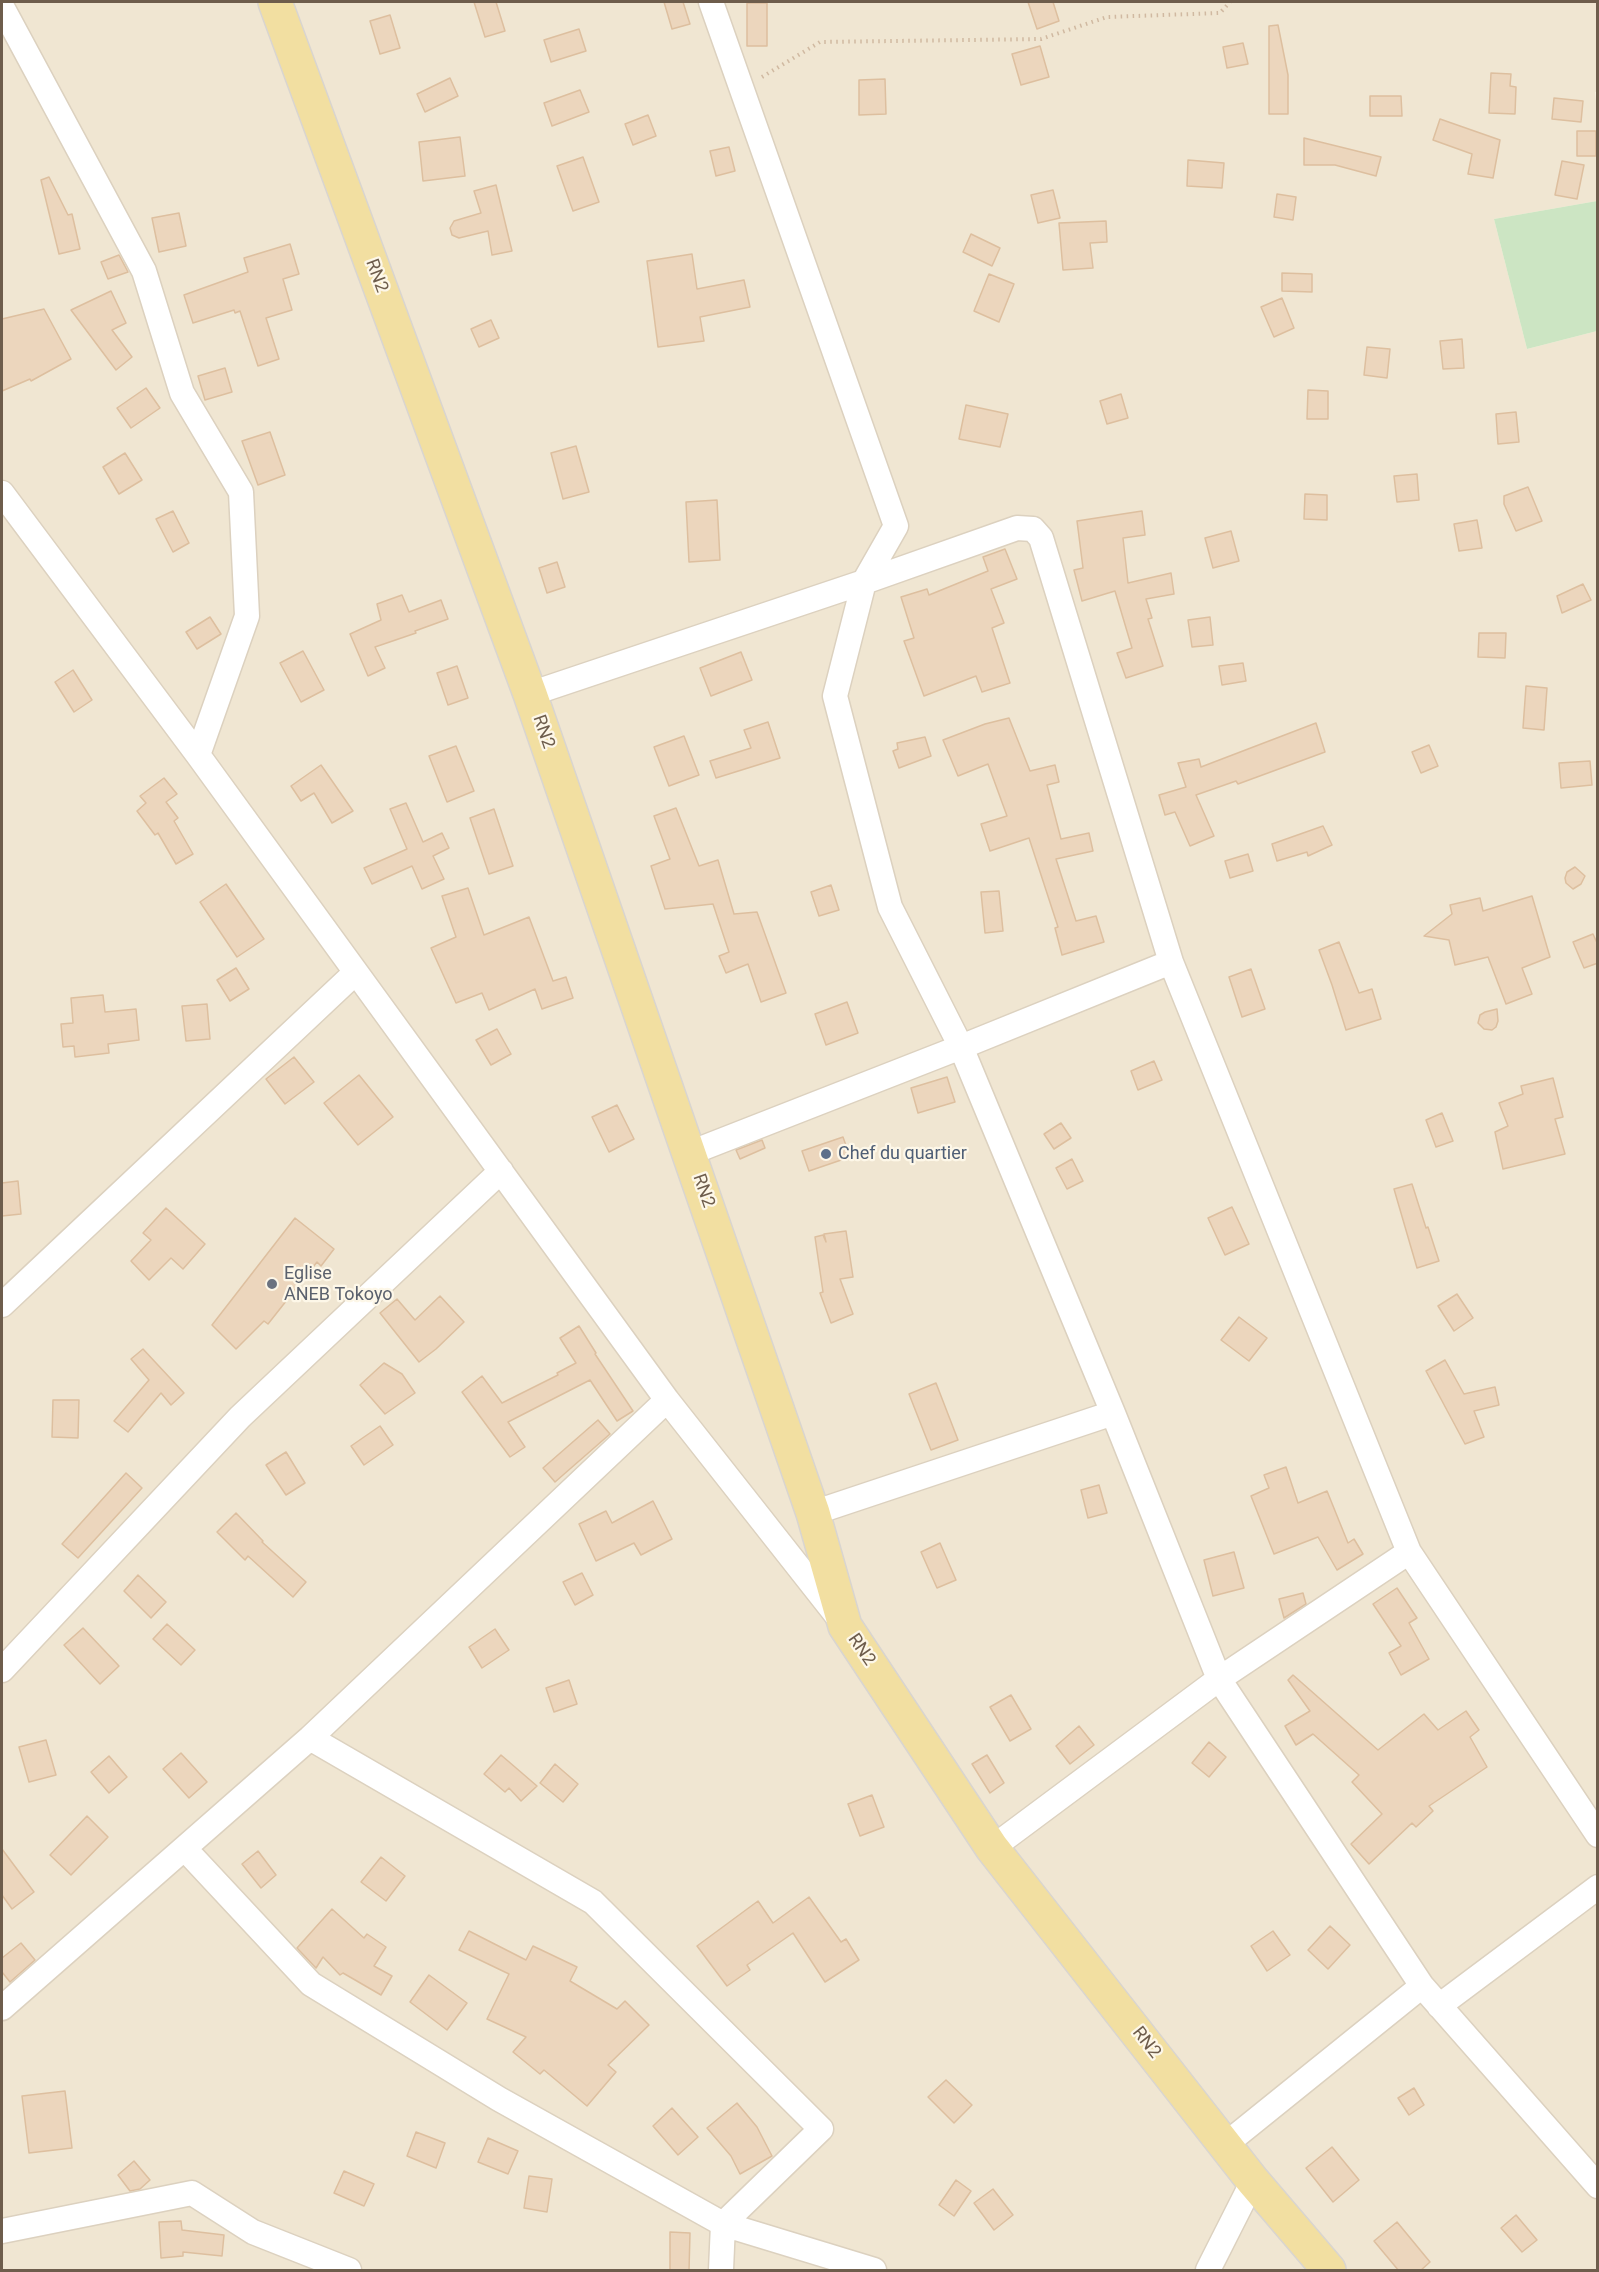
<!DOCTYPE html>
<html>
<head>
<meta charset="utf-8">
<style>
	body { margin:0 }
	#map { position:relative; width:1599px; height:2272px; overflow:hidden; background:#f9f4e2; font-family:Roboto,sans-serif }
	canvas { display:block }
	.frame { position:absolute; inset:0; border:3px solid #6e5d4c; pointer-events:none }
</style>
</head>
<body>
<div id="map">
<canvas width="1599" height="2272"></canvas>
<div class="frame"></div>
</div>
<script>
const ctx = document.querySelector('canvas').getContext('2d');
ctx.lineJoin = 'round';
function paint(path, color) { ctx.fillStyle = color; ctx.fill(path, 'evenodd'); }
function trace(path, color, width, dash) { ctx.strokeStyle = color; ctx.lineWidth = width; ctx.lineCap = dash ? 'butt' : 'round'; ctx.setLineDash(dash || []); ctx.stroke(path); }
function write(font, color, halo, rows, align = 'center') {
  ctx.font = font + ' Roboto,sans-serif'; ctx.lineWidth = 4.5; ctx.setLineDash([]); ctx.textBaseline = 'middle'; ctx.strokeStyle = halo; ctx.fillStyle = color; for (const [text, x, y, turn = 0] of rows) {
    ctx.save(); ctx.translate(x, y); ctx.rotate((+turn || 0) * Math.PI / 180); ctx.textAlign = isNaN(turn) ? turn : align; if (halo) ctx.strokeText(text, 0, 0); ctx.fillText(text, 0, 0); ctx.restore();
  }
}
paint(new Path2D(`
	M 2,2 L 1597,2 L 1598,91 L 1595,92 L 1598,119 L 1597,201 L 1494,219 L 1527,349 L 1597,331 L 1597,2270 L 2,2270 Z`), '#f0e6d2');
paint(new Path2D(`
	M 1597,201 L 1597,331 L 1527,349 L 1494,219 Z`), '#cce5c3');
const building = new Path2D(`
	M 474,2 L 496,2 L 505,31 L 485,37 Z
	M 664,2 L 683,2 L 690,24 L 672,29 Z
	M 1028,2 L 1053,2 L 1059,21 L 1037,29 Z
	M 747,3 L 767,3 L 767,46 L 747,46 Z
	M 390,15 L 400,48 L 380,54 L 370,21 Z
	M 1278,25 L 1288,75 L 1288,114 L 1269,114 L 1269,26 Z
	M 579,29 L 586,51 L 551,62 L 544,40 Z
	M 1243,43 L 1248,64 L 1227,68 L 1223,47 Z
	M 1040,46 L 1049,77 L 1021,85 L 1012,54 Z
	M 1491,73 L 1511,74 L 1510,86 L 1516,87 L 1515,114 L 1489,113 Z
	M 450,78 L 458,96 L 425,112 L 417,94 Z
	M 885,79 L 886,114 L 859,115 L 859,80 Z
	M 580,90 L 589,112 L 552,126 L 544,103 Z
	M 1370,96 L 1401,96 L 1402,116 L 1370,116 Z
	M 1554,98 L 1583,101 L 1581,122 L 1552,119 Z
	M 648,115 L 656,136 L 633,145 L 625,124 Z
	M 1440,119 L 1500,140 L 1493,178 L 1468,174 L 1472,154 L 1433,140 Z
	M 1577,131 L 1596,131 L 1596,156 L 1577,156 Z
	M 460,137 L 465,176 L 423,181 L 419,142 Z
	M 1304,138 L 1381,157 L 1376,176 L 1335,165 L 1304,165 Z
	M 729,147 L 735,171 L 716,176 L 710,151 Z
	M 583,157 L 599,202 L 573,211 L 557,166 Z
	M 1188,160 L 1224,163 L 1222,188 L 1187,186 Z
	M 1562,161 L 1584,165 L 1577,199 L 1555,195 Z
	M 49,177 L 68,215 L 72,214 L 80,249 L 59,254 L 41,180 Z
	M 496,185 L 512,251 L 492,255 L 488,231 L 459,238 L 452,235 L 450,228 L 454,221 L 481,213 L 474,191 Z
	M 1053,190 L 1060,218 L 1038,223 L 1031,195 Z
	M 1277,194 L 1296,197 L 1293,220 L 1274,217 Z
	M 179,213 L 186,246 L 159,252 L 152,218 Z
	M 1106,221 L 1107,242 L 1090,243 L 1093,268 L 1063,270 L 1059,223 Z
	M 971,234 L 1000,248 L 992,266 L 963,252 Z
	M 290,244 L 299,274 L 283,279 L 292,310 L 266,318 L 279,359 L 258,366 L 240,311 L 235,313 L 234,310 L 193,323 L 184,295 L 248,272 L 244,258 Z
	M 692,254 L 697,289 L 744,280 L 750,307 L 700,317 L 704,341 L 658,347 L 647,261 Z
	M 119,255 L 128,272 L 108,279 L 101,262 Z
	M 1282,273 L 1312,274 L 1312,292 L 1282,291 Z
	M 989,274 L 1014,284 L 999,322 L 974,311 Z
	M 111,291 L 126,323 L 112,330 L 132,357 L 116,370 L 71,310 Z
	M 1282,298 L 1294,328 L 1274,337 L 1261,307 Z
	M 44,309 L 71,359 L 31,381 L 30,379 L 2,391 L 2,319 Z
	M 491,320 L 499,338 L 479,347 L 471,329 Z
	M 1462,339 L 1464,368 L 1443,369 L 1440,341 Z
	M 1367,347 L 1390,349 L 1387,378 L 1364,375 Z
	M 225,368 L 232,392 L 205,400 L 198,376 Z
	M 146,388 L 160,408 L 131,428 L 117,408 Z
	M 1308,390 L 1328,391 L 1328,419 L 1307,419 Z
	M 1121,394 L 1128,418 L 1107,424 L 1100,401 Z
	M 966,405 L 1008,414 L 1000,447 L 959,439 Z
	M 1516,412 L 1519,442 L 1498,444 L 1496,414 Z
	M 270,432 L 285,475 L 258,485 L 242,441 Z
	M 576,446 L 589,492 L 563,499 L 551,453 Z
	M 125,453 L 142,480 L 119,494 L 103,467 Z
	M 1417,474 L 1419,500 L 1397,502 L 1394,476 Z
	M 1528,487 L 1542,521 L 1516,531 L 1504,504 L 1504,496 Z
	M 1305,494 L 1327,495 L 1327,520 L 1304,519 Z
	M 717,500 L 720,560 L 689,562 L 686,502 Z
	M 173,511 L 189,543 L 173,552 L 156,519 Z
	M 1142,511 L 1145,535 L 1123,538 L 1128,583 L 1171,573 L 1174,594 L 1146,599 L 1152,618 L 1148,619 L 1163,666 L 1126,678 L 1117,653 L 1132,648 L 1115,591 L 1082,601 L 1074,570 L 1083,568 L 1077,521 Z
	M 1477,520 L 1482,548 L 1459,551 L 1454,524 Z
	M 1231,531 L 1239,561 L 1213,568 L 1205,538 Z
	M 1005,549 L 1017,579 L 991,589 L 1004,623 L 992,628 L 1010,683 L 982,692 L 976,676 L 924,696 L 904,641 L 914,638 L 901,597 L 927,589 L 929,595 L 988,571 L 983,557 Z
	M 557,562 L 565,587 L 547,593 L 539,568 Z
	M 1583,584 L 1591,600 L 1562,613 L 1557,596 Z
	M 402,595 L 409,612 L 441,600 L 448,619 L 415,631 L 416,633 L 375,647 L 385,668 L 368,676 L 350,634 L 381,620 L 377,604 Z
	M 210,617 L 221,634 L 197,649 L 186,632 Z
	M 1210,617 L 1213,645 L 1192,647 L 1188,620 Z
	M 1479,633 L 1506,633 L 1505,658 L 1478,657 Z
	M 303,651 L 324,690 L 301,702 L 280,663 Z
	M 741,652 L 752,680 L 711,696 L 700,668 Z
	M 1243,663 L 1246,681 L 1222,685 L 1219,666 Z
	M 457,666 L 468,698 L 448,705 L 437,673 Z
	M 73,670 L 92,700 L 74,712 L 55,682 Z
	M 1526,686 L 1547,688 L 1544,730 L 1523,728 Z
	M 1009,718 L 1030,771 L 1055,765 L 1059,782 L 1047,785 L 1061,839 L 1089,833 L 1093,851 L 1056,859 L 1076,921 L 1096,916 L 1104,942 L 1062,955 L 1055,928 L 1058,927 L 1029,838 L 990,851 L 981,824 L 1007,816 L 988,764 L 958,776 L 943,740 L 985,724 Z
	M 768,722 L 780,758 L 716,778 L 710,761 L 751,748 L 744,730 Z
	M 1316,723 L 1325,752 L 1238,784 L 1236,781 L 1196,795 L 1214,836 L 1190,846 L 1175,812 L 1165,815 L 1159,795 L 1186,787 L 1178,763 L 1199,759 L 1201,767 Z
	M 684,736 L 699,775 L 669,786 L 654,747 Z
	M 925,737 L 931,756 L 899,768 L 893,751 L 898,749 L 897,743 Z
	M 1429,745 L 1438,766 L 1421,773 L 1412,752 Z
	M 456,746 L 474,791 L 447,802 L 429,756 Z
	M 1590,761 L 1592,785 L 1561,788 L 1559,763 Z
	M 321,765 L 353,811 L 332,823 L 314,793 L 301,801 L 291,786 Z
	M 164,778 L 177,794 L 166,802 L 178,818 L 174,821 L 193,854 L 176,864 L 158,833 L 155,835 L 137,811 L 146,803 L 140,796 Z
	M 406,803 L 423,842 L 442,833 L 449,848 L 433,856 L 444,879 L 422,889 L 412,866 L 372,884 L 364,868 L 407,849 L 390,809 Z
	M 676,808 L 699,866 L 718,860 L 734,914 L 757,912 L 786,993 L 761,1002 L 748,964 L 726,973 L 719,956 L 729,952 L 713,904 L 665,909 L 651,866 L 670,859 L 654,816 Z
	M 494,809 L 513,866 L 489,874 L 470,818 Z
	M 1323,826 L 1332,845 L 1308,856 L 1307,852 L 1277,861 L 1272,844 Z
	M 1248,854 L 1253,871 L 1230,878 L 1225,861 Z
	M 1575,867 L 1585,876 L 1581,884 L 1573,889 L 1566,883 L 1565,878 L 1567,872 Z
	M 226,884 L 264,939 L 237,957 L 200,902 Z
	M 831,885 L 839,910 L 819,916 L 811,892 Z
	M 468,888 L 484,935 L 529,917 L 553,981 L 566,977 L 573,998 L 542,1009 L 535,989 L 489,1010 L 482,993 L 456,1003 L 431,948 L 456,937 L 442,896 Z
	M 999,891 L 1003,931 L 985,933 L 981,892 Z
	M 1532,896 L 1550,957 L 1522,968 L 1532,994 L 1506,1004 L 1488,957 L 1455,965 L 1449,940 L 1424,936 L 1452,914 L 1450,905 L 1480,898 L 1483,911 Z
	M 1593,934 L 1598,945 L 1598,963 L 1584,968 L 1573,942 Z
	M 1339,942 L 1359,993 L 1372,989 L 1381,1019 L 1346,1030 L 1332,985 L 1319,950 Z
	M 236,968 L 249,989 L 230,1001 L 217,980 Z
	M 1251,969 L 1265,1009 L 1242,1017 L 1229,977 Z
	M 103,995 L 105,1012 L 136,1009 L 139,1040 L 108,1044 L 109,1053 L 75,1057 L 74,1046 L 63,1047 L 61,1024 L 73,1023 L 71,998 Z
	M 847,1002 L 858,1033 L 826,1045 L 815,1014 Z
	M 207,1004 L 210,1039 L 186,1041 L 182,1006 Z
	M 1497,1009 L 1498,1021 L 1496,1027 L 1492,1030 L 1484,1029 L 1478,1023 L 1480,1015 L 1485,1012 Z
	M 497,1029 L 511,1054 L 491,1065 L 476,1040 Z
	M 294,1057 L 314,1082 L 285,1104 L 266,1079 Z
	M 1154,1061 L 1162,1080 L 1138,1090 L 1131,1071 Z
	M 359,1075 L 393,1117 L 358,1145 L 324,1103 Z
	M 947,1077 L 955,1102 L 918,1113 L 911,1088 Z
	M 1553,1078 L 1563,1117 L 1555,1119 L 1565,1154 L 1503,1169 L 1495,1132 L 1508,1126 L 1499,1103 L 1523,1094 L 1521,1086 Z
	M 617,1105 L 634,1139 L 609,1152 L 592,1117 Z
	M 1442,1113 L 1453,1141 L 1436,1147 L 1426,1120 Z
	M 1061,1123 L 1071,1138 L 1054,1149 L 1044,1134 Z
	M 843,1137 L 850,1157 L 809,1171 L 802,1151 Z
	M 762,1140 L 765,1148 L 740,1159 L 736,1150 Z
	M 1072,1159 L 1083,1181 L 1067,1189 L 1056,1168 Z
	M 18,1181 L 21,1214 L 2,1216 L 2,1183 Z
	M 1412,1184 L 1426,1228 L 1428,1227 L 1439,1261 L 1417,1268 L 1394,1189 Z
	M 1232,1207 L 1249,1244 L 1225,1255 L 1208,1218 Z
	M 166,1208 L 205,1244 L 183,1269 L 171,1258 L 149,1280 L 131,1261 L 151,1240 L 143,1233 Z
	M 295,1218 L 334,1249 L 321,1266 L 317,1262 L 268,1324 L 264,1321 L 236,1349 L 212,1325 Z
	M 846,1231 L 853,1277 L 840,1279 L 853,1314 L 831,1323 L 820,1293 L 823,1292 L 815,1237 L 823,1235 L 826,1242 L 824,1234 Z
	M 1457,1294 L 1473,1318 L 1454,1331 L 1438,1306 Z
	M 440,1296 L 464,1322 L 436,1349 L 419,1362 L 380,1313 L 397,1299 L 415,1320 Z
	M 1239,1317 L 1267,1338 L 1249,1361 L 1221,1340 Z
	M 579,1326 L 596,1353 L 595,1354 L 633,1411 L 617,1421 L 590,1380 L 508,1422 L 525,1447 L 510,1457 L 462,1392 L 482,1376 L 502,1403 L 558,1375 L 557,1373 L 576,1363 L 560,1338 Z
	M 143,1349 L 184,1393 L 171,1405 L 161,1393 L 128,1432 L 114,1421 L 149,1380 L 131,1359 Z
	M 1445,1360 L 1464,1394 L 1495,1387 L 1499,1405 L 1474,1411 L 1484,1437 L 1465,1444 L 1426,1371 Z
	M 384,1363 L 402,1374 L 415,1393 L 385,1414 L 360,1385 Z
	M 936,1383 L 958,1440 L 931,1450 L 909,1394 Z
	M 53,1400 L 79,1400 L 78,1438 L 52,1437 Z
	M 598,1420 L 610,1434 L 555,1482 L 543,1468 Z
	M 380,1426 L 393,1445 L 364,1465 L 351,1446 Z
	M 286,1452 L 305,1483 L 286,1495 L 266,1465 Z
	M 1286,1467 L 1298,1503 L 1327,1491 L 1348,1543 L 1354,1539 L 1363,1554 L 1337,1570 L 1318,1537 L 1274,1554 L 1251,1496 L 1269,1488 L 1264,1475 Z
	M 126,1473 L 142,1488 L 78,1558 L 62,1544 Z
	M 1099,1485 L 1107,1513 L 1088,1518 L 1081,1490 Z
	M 653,1501 L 672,1539 L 641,1555 L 634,1543 L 596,1561 L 579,1524 L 606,1511 L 612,1523 Z
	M 236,1513 L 263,1541 L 262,1542 L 306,1582 L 293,1597 L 248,1556 L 245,1560 L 217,1532 Z
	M 940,1543 L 956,1580 L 937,1588 L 921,1552 Z
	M 1234,1552 L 1244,1588 L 1213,1596 L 1204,1560 Z
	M 582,1573 L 593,1595 L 575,1605 L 563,1582 Z
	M 138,1575 L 166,1602 L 151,1618 L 124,1591 Z
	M 1397,1588 L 1417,1618 L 1409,1623 L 1429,1659 L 1401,1675 L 1389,1653 L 1401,1646 L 1373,1604 Z
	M 1303,1593 L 1306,1604 L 1284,1618 L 1279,1599 Z
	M 167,1624 L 195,1650 L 181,1665 L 153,1639 Z
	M 83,1628 L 119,1666 L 100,1684 L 64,1645 Z
	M 495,1629 L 509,1650 L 482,1668 L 469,1647 Z
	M 1293,1675 L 1378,1750 L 1424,1714 L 1438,1730 L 1466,1711 L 1479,1730 L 1470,1737 L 1487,1767 L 1429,1806 L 1433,1811 L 1416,1827 L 1412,1823 L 1369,1864 L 1351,1844 L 1382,1814 L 1352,1782 L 1359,1775 L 1313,1734 L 1296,1745 L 1285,1726 L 1310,1711 L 1288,1680 Z
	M 569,1680 L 577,1704 L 554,1712 L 546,1688 Z
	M 1011,1695 L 1031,1729 L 1010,1741 L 990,1707 Z
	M 1079,1726 L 1094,1745 L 1070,1764 L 1056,1746 Z
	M 46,1740 L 56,1775 L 29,1782 L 19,1747 Z
	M 1209,1742 L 1226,1757 L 1209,1777 L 1192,1763 Z
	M 181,1753 L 207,1782 L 189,1798 L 163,1769 Z
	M 501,1755 L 537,1786 L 521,1801 L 509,1788 L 505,1792 L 484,1774 Z
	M 987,1755 L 1004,1783 L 990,1793 L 972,1764 Z
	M 109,1756 L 127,1777 L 109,1793 L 91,1772 Z
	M 555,1764 L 578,1784 L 563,1802 L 540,1783 Z
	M 872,1795 L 884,1827 L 860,1836 L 848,1804 Z
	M 87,1816 L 108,1837 L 71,1875 L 50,1855 Z
	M 2,1849 L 34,1892 L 12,1909 L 2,1895 Z
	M 258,1851 L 276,1875 L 261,1888 L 242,1864 Z
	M 381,1857 L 405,1876 L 386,1901 L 361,1882 Z
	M 809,1897 L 841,1942 L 846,1939 L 859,1960 L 825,1982 L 793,1933 L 747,1965 L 750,1970 L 727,1986 L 697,1946 L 758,1901 L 773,1923 Z
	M 332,1909 L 364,1938 L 367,1934 L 386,1947 L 374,1966 L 392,1976 L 381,1995 L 343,1973 L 340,1975 L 323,1957 L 316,1968 L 297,1948 Z
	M 1330,1926 L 1350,1945 L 1328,1969 L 1308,1950 Z
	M 469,1931 L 526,1960 L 533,1946 L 577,1967 L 570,1981 L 617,2009 L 625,2001 L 649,2025 L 608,2065 L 616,2072 L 587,2106 L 544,2070 L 540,2074 L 513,2052 L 526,2037 L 487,2019 L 509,1974 L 459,1950 Z
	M 1273,1931 L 1290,1955 L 1267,1971 L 1251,1946 Z
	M 21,1943 L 35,1960 L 10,1982 L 2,1972 L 2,1958 Z
	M 429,1975 L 467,2003 L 447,2030 L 410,2002 Z
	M 946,2080 L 972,2105 L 954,2123 L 928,2097 Z
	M 1414,2088 L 1424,2105 L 1409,2115 L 1398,2098 Z
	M 65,2091 L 72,2148 L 29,2153 L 22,2096 Z
	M 737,2103 L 757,2127 L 772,2156 L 740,2174 L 731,2156 L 707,2128 Z
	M 672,2108 L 698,2137 L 678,2155 L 653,2126 Z
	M 416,2132 L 445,2143 L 436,2168 L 407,2156 Z
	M 488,2138 L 518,2151 L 508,2174 L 478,2162 Z
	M 1332,2147 L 1359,2180 L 1333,2202 L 1306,2168 Z
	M 134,2161 L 150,2180 L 140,2189 L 130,2191 L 118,2175 Z
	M 344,2171 L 374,2184 L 364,2206 L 334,2193 Z
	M 529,2176 L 552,2179 L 547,2212 L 524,2208 Z
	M 956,2180 L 971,2191 L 954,2216 L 939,2205 Z
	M 993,2189 L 1013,2215 L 994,2230 L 974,2203 Z
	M 1516,2215 L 1537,2240 L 1522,2252 L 1501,2228 Z
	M 181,2221 L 182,2230 L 224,2235 L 222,2256 L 183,2252 L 183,2256 L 161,2258 L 159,2222 Z
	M 1397,2222 L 1430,2262 L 1420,2271 L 1399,2271 L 1374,2241 Z
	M 670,2232 L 690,2233 L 689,2271 L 670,2271 Z`);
paint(building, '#ecd6bd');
trace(building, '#ddbf9f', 1.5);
const minor = new Path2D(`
	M 711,2 L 896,526 L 864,582 L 835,696 L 890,907 L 961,1047 L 1113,1413 L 1219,1679 L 992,1848
	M 2,7 L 144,271 L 182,393 L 241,492 L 247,616 L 198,755
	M 2,493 L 198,755 L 667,1400 L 838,1617
	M 530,694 L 864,582 L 1017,528 L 1033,529 L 1041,538 L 1171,962 L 1409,1552 L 1598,1835
	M 690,1153 L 961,1047 L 1171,962
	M 2,1305 L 355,973
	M 813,1513 L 1113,1413
	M 1409,1552 L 1219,1679 L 1422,1986 L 1598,2186
	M 2,1670 L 240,1417 L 501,1171
	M 310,1738 L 593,1902 L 821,2129 L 723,2224 L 721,2270
	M 185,1849 L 311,1984 L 499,2099 L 723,2224 L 874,2270
	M 1439,2006 L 1598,1887
	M 2,2008 L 310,1738 L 667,1400
	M 1226,2144 L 1422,1986
	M 2,2231 L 192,2193 L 253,2232 L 349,2270
	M 1208,2270 L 1253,2181`);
const primary = new Path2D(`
	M 275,2 L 530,694 L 813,1513 L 845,1626 L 992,1848 L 1253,2181 L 1329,2270`);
trace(minor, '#dcd1bf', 27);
trace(primary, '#d9d5d0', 36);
trace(new Path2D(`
	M 762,77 L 820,42 L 1041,39 L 1107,17 L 1220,13 L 1230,2`), '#d0b9a1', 4, [1.5, 4.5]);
trace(minor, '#fff', 24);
trace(primary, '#f2dfa1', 33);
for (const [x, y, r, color] of [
	[826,1154,6,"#5c6f8a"],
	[272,1284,6,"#6b7280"]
]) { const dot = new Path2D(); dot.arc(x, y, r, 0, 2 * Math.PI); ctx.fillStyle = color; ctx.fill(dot); trace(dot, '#fdf7e8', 2); }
write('18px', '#6e5d4c', '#fdf7e8', [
	["RN2",376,276,70],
	["RN2",543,732,71],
	["RN2",703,1191,71],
	["RN2",861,1650,56],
	["RN2",1146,2043,52]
]);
write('18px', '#4e5e75', '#fdf7e8', [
	["Chef du quartier",838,1154]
], 'left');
write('18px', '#5b616d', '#fdf7e8', [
	["Eglise",284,1274],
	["ANEB Tokoyo",284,1295]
], 'left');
</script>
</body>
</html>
